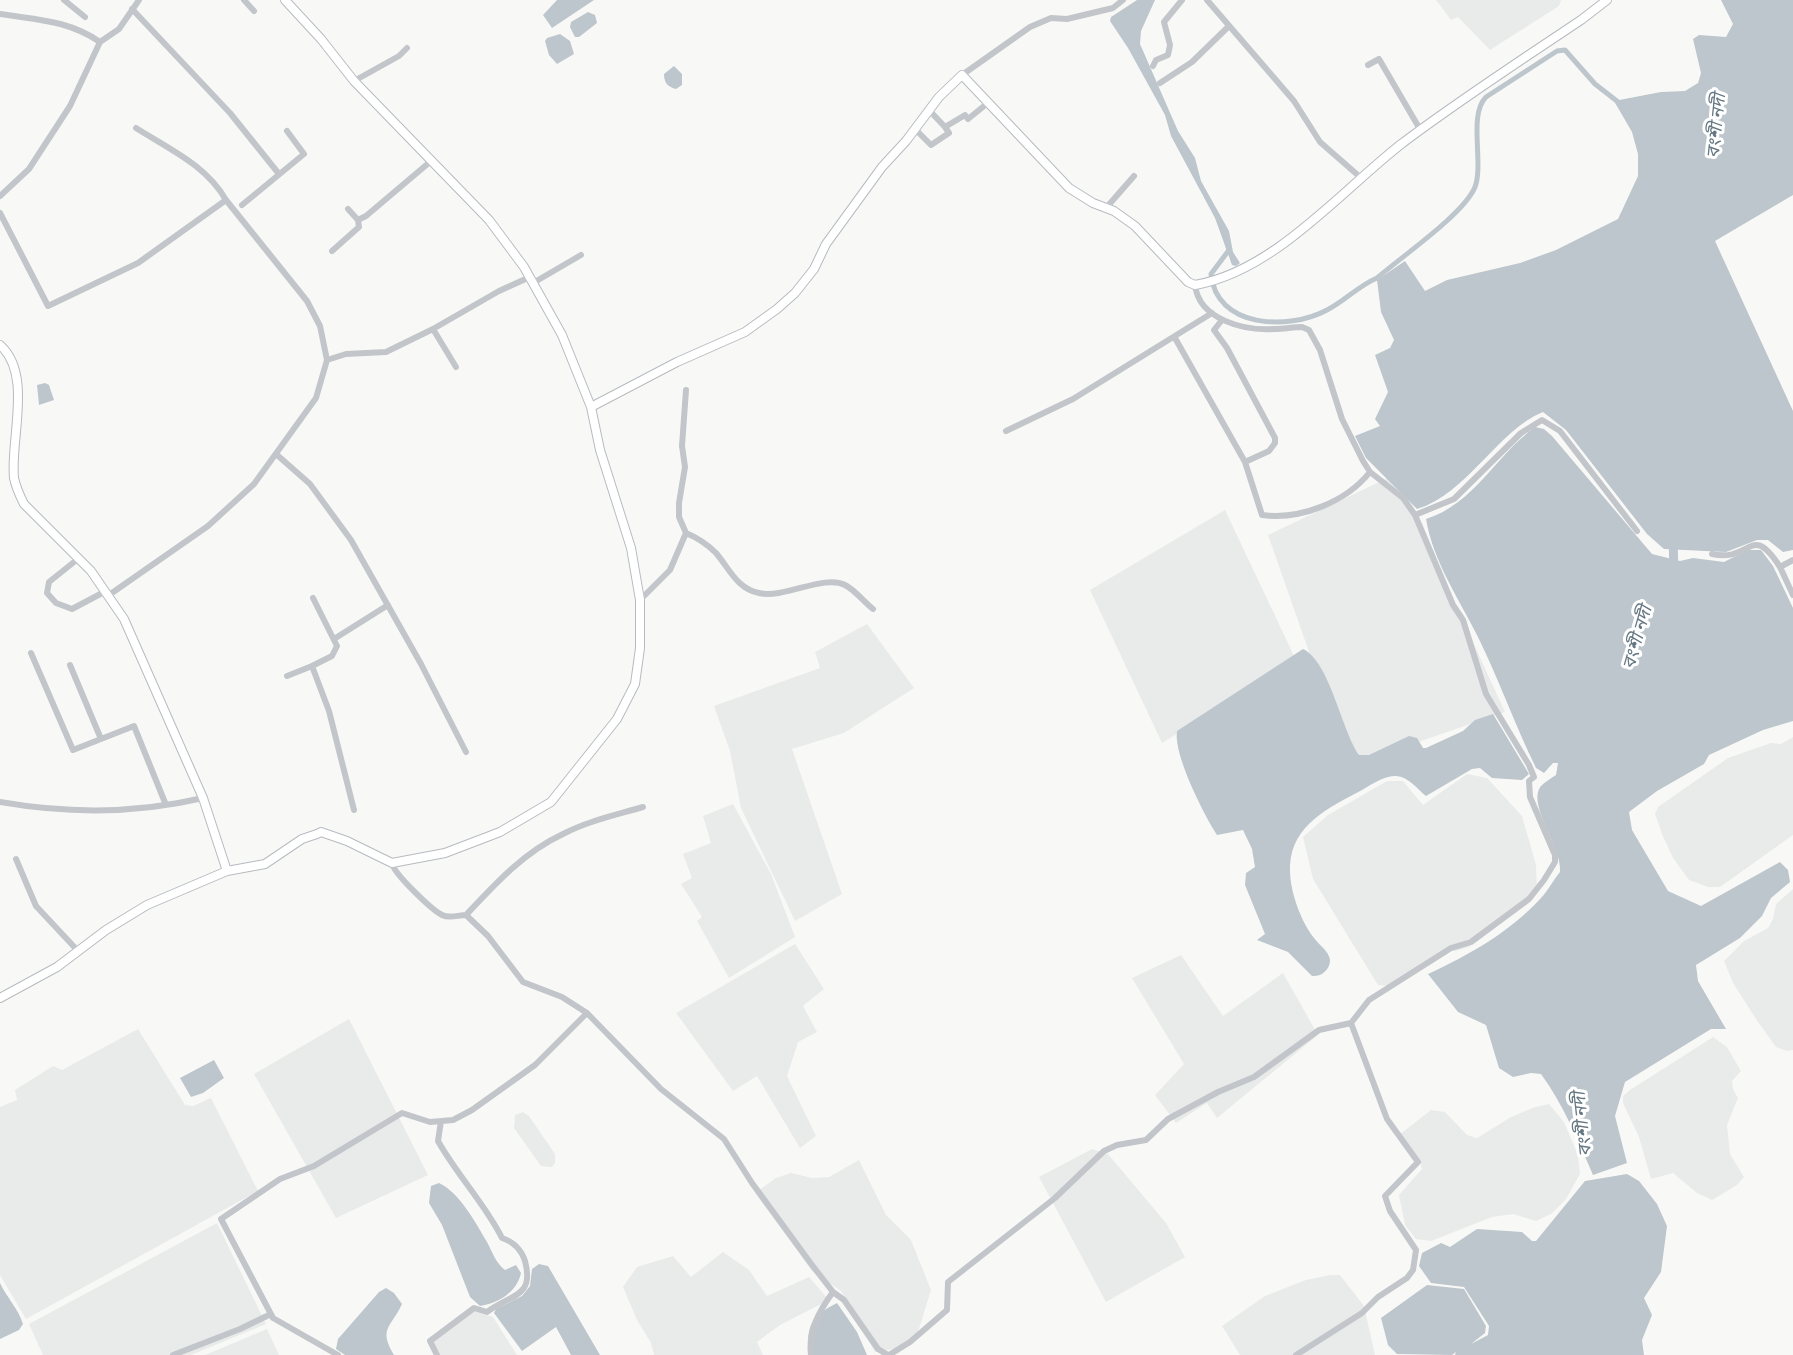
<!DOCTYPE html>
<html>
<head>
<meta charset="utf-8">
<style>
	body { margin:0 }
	canvas { display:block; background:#f8f9f6 }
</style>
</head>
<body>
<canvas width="1793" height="1355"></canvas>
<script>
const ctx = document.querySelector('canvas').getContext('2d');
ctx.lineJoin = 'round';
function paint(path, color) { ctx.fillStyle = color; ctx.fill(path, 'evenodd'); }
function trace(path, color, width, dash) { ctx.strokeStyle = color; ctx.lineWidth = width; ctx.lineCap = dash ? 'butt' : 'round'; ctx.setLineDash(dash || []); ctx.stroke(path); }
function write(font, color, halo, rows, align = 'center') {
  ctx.font = font + ' "Source Sans 3","Noto Sans Bengali",sans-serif'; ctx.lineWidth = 6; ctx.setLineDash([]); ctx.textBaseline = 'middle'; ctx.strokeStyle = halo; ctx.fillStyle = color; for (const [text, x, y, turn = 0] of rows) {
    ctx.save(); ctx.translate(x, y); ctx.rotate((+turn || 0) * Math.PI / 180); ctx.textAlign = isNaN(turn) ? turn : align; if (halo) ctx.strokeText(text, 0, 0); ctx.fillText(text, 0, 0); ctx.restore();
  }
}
paint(new Path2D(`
	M 1436,0 L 1561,0 L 1559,6 L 1490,50 L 1458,17 L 1451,20 Z
	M 1396,474 L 1505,712 L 1349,766 L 1268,535 Z
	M 1225,510 L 1296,660 L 1162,743 L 1090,590 Z
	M 867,624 L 914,688 L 844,733 L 792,749 L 842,894 L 795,921 L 741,808 L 730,751 L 714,706 L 820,668 L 815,652 Z
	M 1793,737 L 1793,835 L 1720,887 L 1708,887 L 1689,880 L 1673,858 L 1662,834 L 1655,814 L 1658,807 L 1728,758 L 1771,743 L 1781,744 Z
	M 1467,774 L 1487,778 L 1522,816 L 1536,865 L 1537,890 L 1469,947 L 1456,951 L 1445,951 L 1390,986 L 1378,985 L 1313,879 L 1303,837 L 1328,815 L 1387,781 L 1403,781 L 1423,805 Z
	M 733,804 L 771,874 L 795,937 L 729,978 L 697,921 L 702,917 L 681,884 L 692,878 L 683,854 L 711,843 L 703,816 Z
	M 1793,889 L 1793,1050 L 1787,1051 L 1776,1047 L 1756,1019 L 1733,983 L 1724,961 L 1744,941 L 1768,928 L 1773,919 L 1776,904 Z
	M 795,944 L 824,989 L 803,1006 L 817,1032 L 798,1042 L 787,1076 L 816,1136 L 800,1148 L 757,1076 L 733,1091 L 676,1013 Z
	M 1181,955 L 1223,1016 L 1283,973 L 1318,1035 L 1217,1118 L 1207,1103 L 1176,1123 L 1155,1095 L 1184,1064 L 1132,978 Z
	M 349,1019 L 428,1175 L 336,1218 L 254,1074 Z
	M 138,1029 L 185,1105 L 193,1106 L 211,1098 L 258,1191 L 26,1319 L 0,1275 L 0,1107 L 17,1100 L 15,1090 L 53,1066 L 62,1070 Z
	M 1713,1037 L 1727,1047 L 1741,1071 L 1732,1081 L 1733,1089 L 1738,1098 L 1727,1125 L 1730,1154 L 1744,1177 L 1737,1185 L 1712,1200 L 1697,1193 L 1673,1173 L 1651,1179 L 1639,1137 L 1623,1103 L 1623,1096 L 1630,1090 Z
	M 1549,1104 L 1564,1122 L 1578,1155 L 1580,1174 L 1566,1199 L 1551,1214 L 1536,1221 L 1513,1214 L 1492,1217 L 1431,1241 L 1416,1239 L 1405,1225 L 1399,1195 L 1422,1169 L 1419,1160 L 1399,1135 L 1431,1110 L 1445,1112 L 1467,1135 L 1477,1138 L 1511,1117 L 1535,1107 Z
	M 523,1112 L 529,1116 L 555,1154 L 555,1163 L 552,1167 L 541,1166 L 514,1128 L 515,1115 Z
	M 1092,1149 L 1108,1154 L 1166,1223 L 1185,1257 L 1106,1302 L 1039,1177 Z
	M 859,1160 L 886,1215 L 911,1240 L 931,1290 L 918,1332 L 901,1348 L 875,1352 L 841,1291 L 812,1271 L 755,1193 L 776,1178 L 791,1173 L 812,1178 L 829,1177 Z
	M 217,1223 L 266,1324 L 191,1355 L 43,1355 L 29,1324 Z
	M 723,1252 L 749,1270 L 767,1296 L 809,1277 L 829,1300 L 780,1325 L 757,1342 L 763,1355 L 654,1355 L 651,1343 L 637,1320 L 623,1287 L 637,1267 L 673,1256 L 691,1277 Z
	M 1330,1275 L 1340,1275 L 1364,1306 L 1375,1355 L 1240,1355 L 1222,1326 L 1265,1296 L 1306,1280 Z
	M 474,1311 L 493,1317 L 517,1355 L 440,1355 L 433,1342 Z
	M 267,1329 L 279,1355 L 205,1355 Z`), '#e9ebea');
paint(new Path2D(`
	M 557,0 L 594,0 L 552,28 L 543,15 Z
	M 1137,0 L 1155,0 L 1141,31 L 1140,44 L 1178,131 L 1195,158 L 1201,181 L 1229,231 L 1233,252 L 1240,263 L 1236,266 L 1232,265 L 1215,218 L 1171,136 L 1165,115 L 1128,48 L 1110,21 L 1111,17 Z
	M 1721,0 L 1793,0 L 1793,195 L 1715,241 L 1793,411 L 1793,550 L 1783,552 L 1768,540 L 1757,540 L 1726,552 L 1664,549 L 1647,534 L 1566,430 L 1543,412 C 1499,429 1467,494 1417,509 L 1366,458 L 1355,436 L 1380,426 L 1375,419 L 1388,392 L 1375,355 L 1390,348 L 1394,340 L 1381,312 L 1377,280 L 1405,261 L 1425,291 L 1447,280 L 1520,263 L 1556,250 L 1618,219 L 1638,176 L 1638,154 L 1632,132 L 1614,101 L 1661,92 L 1685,91 L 1698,83 L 1701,73 L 1693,39 L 1699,35 L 1726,37 L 1733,24 Z
	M 588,12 L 595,15 L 597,23 L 579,37 L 575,37 L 570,27 L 571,22 Z
	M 560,34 L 570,41 L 574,54 L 557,64 L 549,55 L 545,41 L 547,38 Z
	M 674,66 L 682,74 L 682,85 L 676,89 C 668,87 664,83 664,74 Z
	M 45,383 L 49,385 L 54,400 L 39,405 L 37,385 Z
	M 1535,427 L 1544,429 L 1552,436 L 1652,554 L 1680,561 L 1693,558 L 1724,562 L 1748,550 L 1761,550 L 1773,566 L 1793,608 L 1793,721 L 1763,730 L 1709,755 L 1704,764 L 1657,791 L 1629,812 L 1632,830 L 1668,891 L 1701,906 L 1780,862 L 1788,870 L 1790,882 L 1771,898 L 1762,916 L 1740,938 L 1696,965 L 1698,981 L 1726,1029 L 1711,1029 L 1625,1082 L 1615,1116 L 1627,1163 L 1593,1175 C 1578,1140 1564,1106 1541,1074 L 1531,1073 L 1513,1077 L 1499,1068 L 1486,1025 L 1458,1012 L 1428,974 C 1469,955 1510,932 1541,898 C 1548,891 1553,880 1560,872 C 1563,848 1526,804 1541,786 C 1545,782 1551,778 1556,775 L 1558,763 L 1553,763 L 1544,773 L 1536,768 C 1515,725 1499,680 1478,637 C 1459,599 1433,561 1426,519 C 1474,504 1496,455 1535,427 Z
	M 1303,649 C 1330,662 1341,729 1359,755 L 1369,755 L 1409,736 L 1417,738 L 1423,748 L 1426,748 L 1463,731 L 1475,720 L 1493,714 L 1529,774 L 1522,780 L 1492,778 L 1480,768 L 1472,769 L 1426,796 C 1417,789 1409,777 1396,776 C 1384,776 1372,784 1362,790 C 1330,807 1292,824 1290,866 C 1289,889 1300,920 1314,938 C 1319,945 1329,951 1330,960 C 1330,970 1321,977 1312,976 L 1288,952 L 1257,940 L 1265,934 L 1245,885 L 1246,873 L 1255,867 L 1252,849 L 1243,830 L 1217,835 C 1204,815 1173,754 1177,731 Z
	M 214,1060 L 224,1078 L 203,1093 L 191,1097 L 180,1078 Z
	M 1627,1174 L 1639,1181 L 1657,1204 L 1667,1226 L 1661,1272 L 1644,1298 L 1652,1315 L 1642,1340 L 1644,1355 L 1455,1355 L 1456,1352 L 1452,1355 L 1397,1354 L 1388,1345 L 1381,1318 L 1427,1285 L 1464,1289 L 1486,1326 L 1485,1333 L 1471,1344 L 1488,1335 L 1489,1326 L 1464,1287 L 1431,1283 L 1419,1266 L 1422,1253 L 1441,1243 L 1450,1247 L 1477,1229 L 1522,1232 L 1532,1241 L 1536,1241 L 1585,1181 Z
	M 439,1183 C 459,1192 476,1223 487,1242 C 493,1253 495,1262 505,1270 L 516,1265 L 521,1273 C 517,1292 499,1303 480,1306 L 470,1297 L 442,1225 L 429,1203 L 431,1186 Z
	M 539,1264 L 548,1266 L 600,1355 L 571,1355 L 556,1327 L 522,1351 L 494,1313 L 496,1309 L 522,1296 L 530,1286 L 532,1269 Z
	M 0,1283 C 7,1298 18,1308 23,1324 L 19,1330 L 0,1339 Z
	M 386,1288 L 394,1293 L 402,1304 C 391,1328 378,1328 394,1355 L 345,1355 L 336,1349 L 338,1339 L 379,1292 Z
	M 837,1303 L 857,1332 L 867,1355 L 809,1355 C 806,1326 811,1316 837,1303 Z`), '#bdc6cc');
trace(new Path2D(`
	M 1228,246 L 1229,250 L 1211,274 C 1216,328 1288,331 1327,310 C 1345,301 1358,286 1377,278 C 1401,257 1464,214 1475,187 C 1484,163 1468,115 1486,97 L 1557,51 L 1565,50 L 1595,84 L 1622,105`), '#bdc6cc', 5);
trace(new Path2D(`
	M 1673,537 L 1674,572`), '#bdc6cc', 9);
const secondary = new Path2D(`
	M 0,345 C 33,374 10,439 14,478 C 16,488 20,496 24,504 L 91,571 L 124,619 L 203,798 L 227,871
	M 591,407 L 677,362 L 745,332 L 777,309 L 795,293 L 814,269 L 826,244 L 882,167 L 906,141 L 939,97 L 962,75 L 1069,188 L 1093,203 L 1114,211 L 1135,226 L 1188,282 L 1195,285 C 1274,271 1339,193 1400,145 C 1458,101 1520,61 1581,20 L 1607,0
	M 0,998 L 57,967 L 106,930 L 147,905 L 227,871 L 265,864 L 302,839 L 317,834 L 321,832 L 347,841 L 392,863 L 445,853 L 500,832 L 551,802 L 617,719 L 635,684 L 640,648 L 640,600 L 631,548 L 600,450 L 591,407 L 562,335 L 524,267 L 489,220 L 354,81 L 321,39 L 285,0`);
trace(secondary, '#b7bbc1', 10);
trace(new Path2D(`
	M 64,0 L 85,17
	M 244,0 L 254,11
	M 1207,0 L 1294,101 L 1320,142 L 1360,177
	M 132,9 L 230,113 L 279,174
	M 0,14 C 37,20 68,20 100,42
	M 1368,65 L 1379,59 L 1421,131
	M 1153,66 L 1156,60 L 1168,55 L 1170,45 L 1164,22 L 1182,0
	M 962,75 L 1030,27 L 1051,18 L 1067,19 L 1113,8 L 1123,0
	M 354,81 L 399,56 L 407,48
	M 1160,83 L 1192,62 L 1229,26
	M 929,110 L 945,127 L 965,115 L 968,119 L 989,102
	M 916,130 L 931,145 L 949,133 L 945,127
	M 0,196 L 29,169 L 70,106 L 100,42 L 119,29 L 139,0
	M 226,200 L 307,301 L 320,326 L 327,360
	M 242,205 L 304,154 L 287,131
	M 1106,208 L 1134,176
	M 348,209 L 358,220 L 366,216 L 431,161
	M 0,213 L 48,306 L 138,263 L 226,200 C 206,165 169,149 136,128
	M 332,251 L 359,227 L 358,220
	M 533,283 L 581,255
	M 1195,285 C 1199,320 1245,331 1274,329 C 1284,329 1293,327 1302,327 L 1309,330 L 1320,350 L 1342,419 L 1363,461 L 1370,472 L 1403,498 L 1415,515 L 1453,605 L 1463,620 L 1486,694 L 1529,765 L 1534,777 L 1529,781 L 1530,797 L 1555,855 L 1555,862 L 1544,880 L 1529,899 L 1471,942 L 1451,948 L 1369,1000 L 1351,1023 L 1387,1119 L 1418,1162 L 1385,1196 L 1390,1211 L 1416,1250 L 1413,1270 L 1407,1278 L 1378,1297 L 1362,1313 L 1296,1355
	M 1222,320 L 1214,330 L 1227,348 L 1275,438 L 1275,443 L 1269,451 L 1245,462
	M 1175,338 L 1245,462 L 1262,515 C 1301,520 1346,502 1370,472
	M 456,367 L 433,329 L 499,291 L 530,277
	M 1006,431 L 1073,399 L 1212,313
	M 276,454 L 310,484 L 351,540 L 421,664 L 466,752
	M 1415,515 L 1454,499 L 1521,433 L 1542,420 L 1560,431 L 1637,531
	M 686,533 C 698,538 707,544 716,553 C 729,568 737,589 759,593 C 784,599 824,574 845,585 C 855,590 864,602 873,609
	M 1712,554 C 1752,563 1750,521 1780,567 L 1793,560
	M 79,558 L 49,582 L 47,593 L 56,603 L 72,609 L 106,591
	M 1780,567 L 1793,595
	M 109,595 L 208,526 L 254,484 L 316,398 L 327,360 L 346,354 L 386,352 L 433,329
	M 313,598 L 337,646 L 332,656 L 312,666 L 329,711 L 354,810
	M 640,600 L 670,570 L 686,533 L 679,517 L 679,503 L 685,467 L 682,446 L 686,390
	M 334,639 L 388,605
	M 31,653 L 73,750 L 134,726 L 166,805
	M 70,665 L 101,739
	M 287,676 L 312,666
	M 0,802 C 69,814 135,814 203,798
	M 16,859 L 36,906 L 78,951
	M 392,863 C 393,873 432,910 442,915 C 450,919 458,915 466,915 L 488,936 L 523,982 L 562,997 L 587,1013
	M 466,915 C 495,884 524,852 563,834 C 588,821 616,815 643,807
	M 173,1355 L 240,1329 L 271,1314
	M 338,1355 L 273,1318 L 221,1219 L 280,1179 L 314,1166 L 402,1113 L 430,1122 L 453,1120 L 472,1110 L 535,1065 L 587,1013 L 661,1089 L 724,1139 L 752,1183 L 812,1265 L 833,1292 L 844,1300 L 878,1349 L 888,1355
	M 437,1355 L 430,1341 L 474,1308 L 487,1312 C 510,1294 535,1298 525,1261 C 521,1249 514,1242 502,1238 C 485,1204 457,1175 438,1141 L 441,1121
	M 811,1355 C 808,1331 819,1311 833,1292
	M 889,1355 L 910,1342 L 947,1310 L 948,1282 L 1055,1198 L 1104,1151 L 1117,1145 L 1146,1140 L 1168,1119 L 1218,1092 L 1254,1077 L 1319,1030 L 1351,1023`), '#c2c6ca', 6);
trace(secondary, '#fff', 8);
write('italic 18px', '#647782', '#fff', [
	["বংশী নদী",1718,126,-84],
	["বংশী নদী",1639,638,-74],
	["বংশী নদী",1584,1124,-96]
]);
</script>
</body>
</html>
